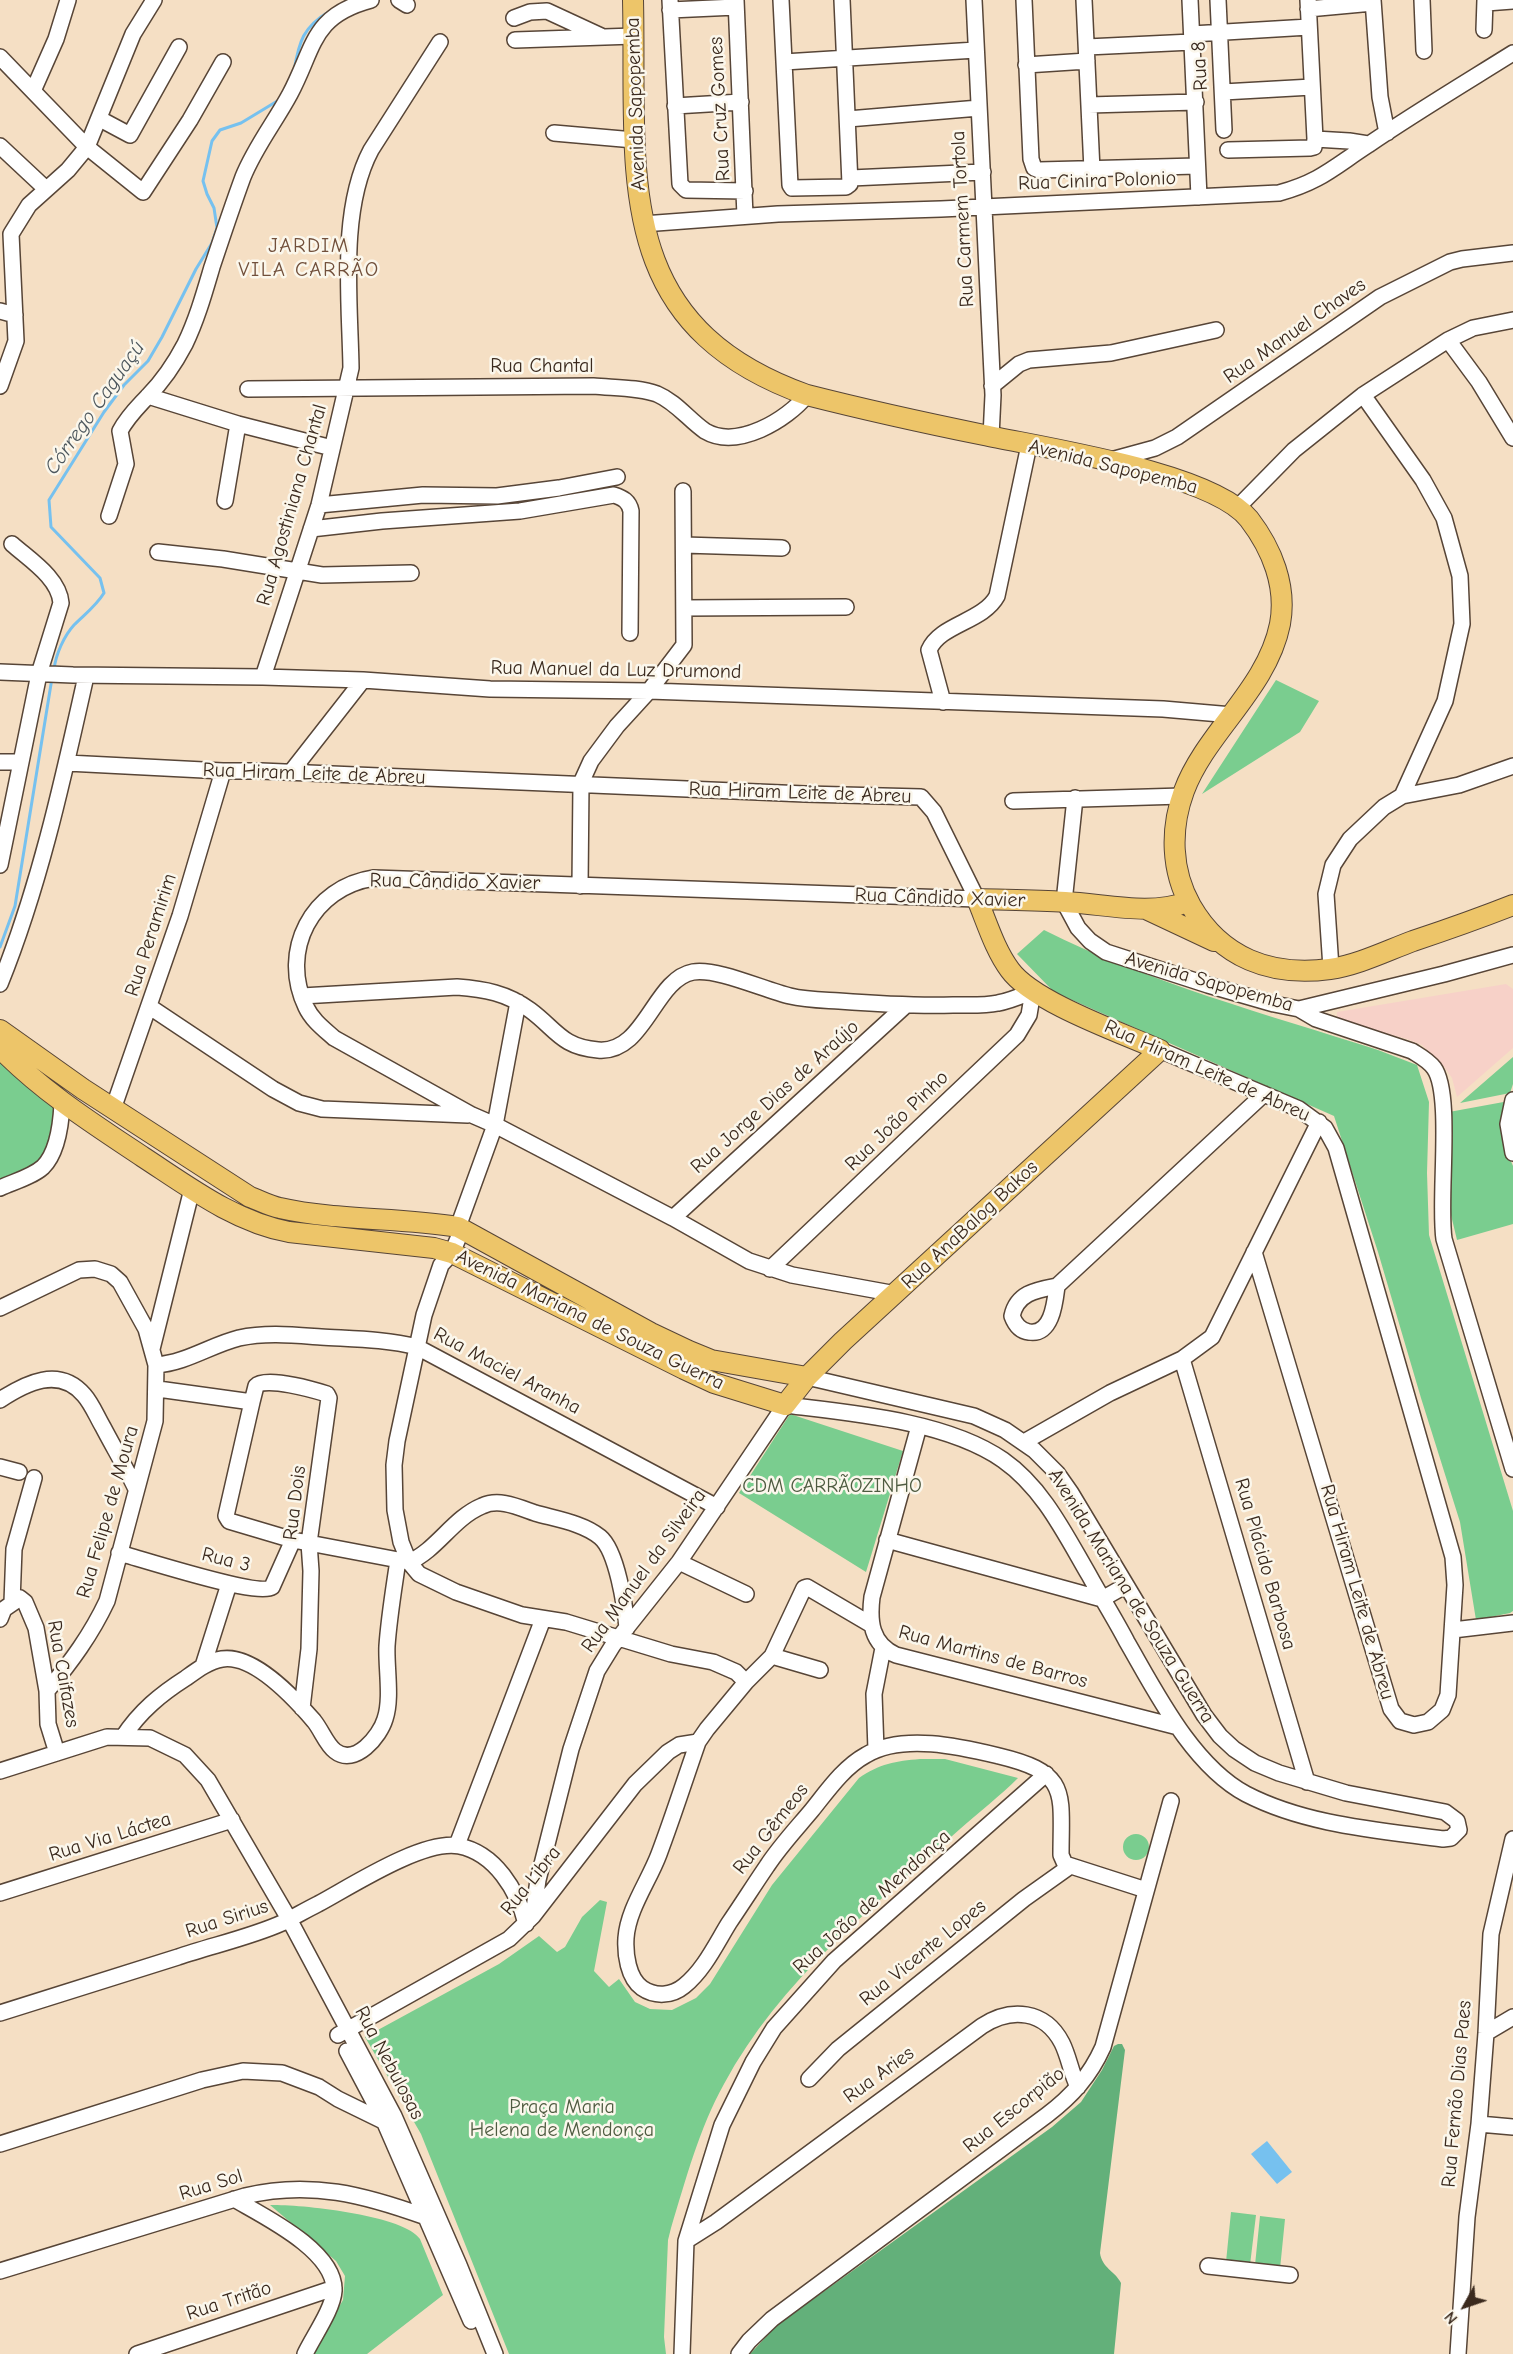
<!DOCTYPE html>
<html>
<head>
<meta charset="utf-8">
<style>
	body { margin:0 }
	#map { position:relative; width:1513px; height:2354px; overflow:hidden; background:#f5dfc4; font-family:"Comic Neue",sans-serif }
	canvas { display:block }
	.north { position:absolute; left:1435px; top:2276px; width:60px; height:60px; -webkit-text-stroke:4px #fbf7ec; paint-order:stroke; rotate:230deg; font-size:16px; font-weight:700; line-height:24px; text-align:center; color:#3b2a1e }
	.north::after { content:''; display:block; margin:auto; width:21px; height:27px; background:#3b2a1e; clip-path:polygon(50% 0,100% 100%,50% 72%,0 100%) }
</style>
</head>
<body>
<div id="map">
<canvas width="1513" height="2354"></canvas>
<div class="north">N</div>
</div>
<script>
const ctx = document.querySelector('canvas').getContext('2d');
ctx.lineJoin = 'round';
function paint(path, color) { ctx.fillStyle = color; ctx.fill(path, 'evenodd'); }
function trace(path, color, width, dash) { ctx.strokeStyle = color; ctx.lineWidth = width; ctx.lineCap = dash ? 'butt' : 'round'; ctx.setLineDash(dash || []); ctx.stroke(path); }
function write(font, color, halo, rows, align = 'center') {
  ctx.font = font + ' "Comic Neue",sans-serif'; ctx.lineWidth = 5; ctx.setLineDash([]); ctx.textBaseline = 'middle'; ctx.strokeStyle = halo; ctx.fillStyle = color; for (const [text, x, y, turn = 0] of rows) {
    ctx.save(); ctx.translate(x, y); ctx.rotate((+turn || 0) * Math.PI / 180); ctx.textAlign = isNaN(turn) ? turn : align; if (halo) ctx.strokeText(text, 0, 0); ctx.fillText(text, 0, 0); ctx.restore();
  }
}
paint(new Path2D(`
	M 1506,984 L 1513,989 L 1513,1048 L 1457,1097 L 1452,1078 L 1445,1068 L 1422,1045 L 1407,1039 L 1337,1020 L 1337,1012 Z`), '#f7d1c8');
paint(new Path2D(`
	M 1276,680 L 1319,701 L 1300,732 L 1202,794 Z
	M 1044,930 C 1150,983 1266,1014 1378,1050 L 1417,1065 L 1429,1102 L 1427,1173 L 1429,1235 L 1513,1511 L 1513,1611 L 1510,1613 L 1476,1620 L 1460,1522 L 1421,1398 L 1378,1252 L 1334,1116 L 1054,992 L 1017,954 Z
	M 0,1054 L 59,1106 L 45,1160 L 0,1185 Z
	M 1513,1057 L 1513,1084 L 1510,1093 L 1460,1103 Z
	M 1509,1101 L 1507,1152 L 1513,1166 L 1513,1224 L 1457,1240 L 1451,1215 L 1449,1112 Z
	M 790,1414 L 903,1451 L 866,1572 L 739,1493 Z
	M 920,1759 L 945,1759 L 1018,1778 C 1000,1796 979,1812 960,1829 C 873,1907 780,1980 724,2084 C 699,2129 686,2179 671,2228 L 668,2240 L 664,2337 L 666,2354 L 509,2354 L 421,2134 L 365,2037 L 499,1964 L 539,1936 L 557,1952 L 565,1947 L 582,1917 L 600,1900 L 607,1902 L 594,1971 L 609,1987 L 619,1979 L 635,2002 L 650,2009 L 672,2010 L 696,1998 L 710,1984 L 772,1885 L 859,1778 C 879,1764 896,1761 920,1759 Z
	M1123 1847a13 13 0 1 1 26 0a13 13 0 1 1-26 0Z
	M 270,2205 C 299,2204 405,2215 420,2239 L 443,2295 L 367,2354 L 311,2354 L 343,2300 L 345,2276 L 336,2261 Z
	M 1231,2212 L 1256,2215 L 1250,2265 L 1226,2262 Z
	M 1260,2216 L 1285,2219 L 1280,2269 L 1255,2265 Z`), '#7acd8f');
paint(new Path2D(`
	M 1118,2044 L 1122,2044 L 1125,2050 L 1100,2253 C 1102,2268 1115,2271 1121,2283 L 1114,2354 L 750,2354 L 776,2326 L 1052,2127 L 1081,2102 L 1102,2070 L 1114,2046 Z`), '#63b07a');
paint(new Path2D(`
	M 1267,2141 L 1292,2172 L 1277,2184 L 1251,2154 Z`), '#76c1ef');
trace(new Path2D(`
	M 294,71 C 299,41 303,27 330,11
	M 54,669 C 56,654 64,636 74,625 C 85,614 96,606 104,593 L 100,578 L 51,527 L 49,500 L 104,412 L 124,385 L 148,361 L 162,337 L 196,269 L 212,243 L 217,228 L 214,208 L 207,194 L 203,181 L 212,141 L 220,130 L 241,123 L 279,100
	M 0,947 L 15,906 L 52,678`), '#76c1ef', 3);
const minor = new Path2D(`
	M 399,0 L 407,5
	M 670,0 L 680,184 L 686,190 L 745,191
	M 736,0 L 745,216
	M 781,0 L 790,185 L 792,188 L 846,187 L 850,184 L 842,0
	M 974,0 L 993,395 L 991,437
	M 1024,0 L 1031,159 L 1034,168 L 1039,170 L 1197,166
	M 1084,0 L 1092,170
	M 1190,0 L 1199,197
	M 1218,0 L 1224,130
	M 1373,0 L 1380,97 L 1387,133
	M 1422,0 L 1424,51
	M 1486,3 L 1513,1
	M 1308,9 L 1373,3
	M 670,10 L 736,7
	M 514,18 L 530,12 L 547,11 L 601,36
	M 1484,30 L 1485,0
	M 1192,34 L 1309,27
	M 515,40 L 634,36
	M 1087,47 L 1192,42
	M 0,57 L 87,147 L 143,192 L 190,120 L 223,62
	M 784,62 L 976,50
	M 1026,65 L 1087,61
	M 33,91 L 56,39 L 68,0
	M 1223,92 L 1312,87
	M 1089,105 L 1196,102
	M 675,106 L 741,102
	M 100,119 L 130,135 L 179,47
	M 848,119 L 979,108
	M 554,133 L 634,140
	M 1315,139 L 1349,141 L 1368,144
	M 0,146 L 46,189
	M 1228,150 L 1310,148 L 1314,147 L 1315,139 L 1308,0
	M 851,178 L 983,172
	M 643,224 L 778,214 L 941,209 L 1279,193 C 1320,182 1334,167 1368,145 C 1415,113 1465,83 1513,53
	M 0,311 L 15,315
	M 1448,340 L 1479,382 L 1513,438
	M 0,386 L 16,341 L 11,234 L 29,205 L 68,170 L 87,147 L 133,34 L 154,0
	M 992,386 L 1019,364 L 1029,360 L 1111,353 L 1216,330
	M 248,389 L 593,386 C 614,388 638,387 657,394 C 676,402 689,420 705,431 C 737,450 787,420 807,395
	M 1363,395 L 1423,480 L 1444,518 L 1460,576 L 1462,624 L 1445,701 L 1402,796
	M 148,396 L 238,424 L 332,448
	M 1111,460 L 1155,448 L 1177,437 L 1380,297 L 1450,262 L 1462,259 L 1513,253
	M 225,501 L 238,424
	M 319,505 L 423,495 L 497,496 L 559,488 L 617,477
	M 1238,507 L 1294,450 L 1363,395 L 1448,340 L 1473,328 L 1513,320
	M 109,516 L 126,464 L 120,431 C 128,416 137,408 148,396 C 163,381 175,363 185,344 C 197,319 204,294 212,267 C 222,237 232,207 243,177 C 255,147 275,122 290,94 C 315,47 311,16 371,0
	M 311,529 L 382,521 L 520,511 L 614,495 C 623,498 629,501 631,511 L 630,633
	M 684,545 L 782,548
	M 158,552 L 223,559 L 322,575 L 411,573
	M 684,608 L 846,607
	M 0,672 L 73,675 L 263,677 L 363,680 L 490,689 L 649,691 L 1163,709 L 1232,715
	M 263,677 L 319,505 L 351,368 C 350,301 339,210 371,150 L 440,42
	M 943,702 L 929,650 C 940,624 983,622 997,596 L 1029,445
	M 0,762 L 20,762
	M 67,763 L 223,771 L 261,771 L 805,794 L 921,797 L 934,812 L 977,899 L 374,878 C 312,887 279,951 306,1007 C 312,1020 324,1029 334,1038 L 472,1115 L 495,1125 L 673,1218 L 749,1261 L 792,1275 L 896,1294
	M 291,772 L 363,680
	M 1075,798 L 1064,902 L 1078,928 L 1090,941 L 1106,952 L 1208,985 L 1274,1004 L 1299,1009 L 1444,974 L 1513,955
	M 1013,801 L 1182,796
	M 0,865 L 39,674 L 61,603 C 59,578 30,560 12,544
	M 580,886 L 581,783 L 591,761 L 617,726 L 649,691 L 684,645 L 683,491
	M 1331,968 L 1326,894 L 1333,865 L 1350,839 L 1384,807 L 1402,796 L 1459,785 L 1513,766
	M 0,984 C 40,885 63,779 86,676
	M 302,996 L 457,987 C 484,989 507,993 530,1010 C 556,1029 561,1047 598,1050 C 645,1054 654,979 693,972 C 718,968 764,990 790,996 C 806,1000 823,1000 839,1001 C 878,1004 915,1006 953,1005 C 968,1005 984,1006 998,1003 C 1010,1001 1021,996 1033,991 L 1029,1015 L 1017,1035 L 770,1269
	M 150,1007 L 273,1089 L 299,1103 L 322,1109 L 468,1115
	M 1299,1009 L 1316,1019 L 1412,1051 C 1420,1056 1428,1060 1434,1068 C 1453,1094 1438,1200 1444,1239 L 1513,1469
	M 1160,1050 L 1299,1109 L 1325,1128 L 1336,1148 L 1453,1557 L 1455,1585 L 1448,1695 L 1442,1710 L 1428,1722 L 1414,1725 L 1400,1721 L 1391,1709 L 1254,1252
	M 1513,1100 L 1508,1124 L 1513,1153
	M 113,1109 L 180,916 L 223,771
	M 0,1188 C 13,1182 32,1177 43,1167 C 58,1152 61,1124 62,1104
	M 673,1218 L 905,1006
	M 458,1227 L 495,1125 L 518,1002
	M 462,1229 L 452,1253 L 441,1265 L 424,1315 L 397,1441 L 394,1465 L 395,1510 L 401,1542 L 409,1562 L 419,1574 L 456,1592 L 522,1615 L 566,1622 L 671,1654 L 713,1662 L 736,1672 L 746,1682
	M 1057,1286 L 1264,1094
	M 1057,1286 C 1055,1302 1052,1336 1029,1332 C 1020,1331 1015,1324 1012,1316 C 1017,1293 1036,1290 1057,1286 Z
	M 0,1308 L 79,1270 L 95,1269 L 111,1274 L 120,1282 L 146,1329 L 156,1365 L 155,1421 L 107,1601 C 91,1635 71,1662 47,1691
	M 152,1349 L 192,1189
	M 1182,1359 L 1307,1782
	M 156,1365 C 186,1363 211,1345 239,1338 C 266,1332 294,1335 321,1337 C 353,1339 386,1339 417,1347 L 717,1507
	M 158,1389 L 252,1402 L 228,1507 L 226,1516 L 229,1521 L 293,1540 L 409,1562 C 437,1550 453,1518 482,1506 C 499,1498 518,1507 535,1513 C 556,1519 583,1523 600,1537 C 617,1551 625,1606 627,1628
	M 0,1400 C 26,1383 59,1366 84,1395 C 92,1404 97,1417 103,1427 C 114,1448 126,1468 136,1489
	M 252,1402 L 256,1386 C 265,1376 314,1390 327,1394 L 329,1398 L 309,1543 L 311,1571 L 309,1649 L 302,1708
	M 919,1426 L 872,1597 C 869,1621 871,1644 896,1655 L 1178,1727
	M 1024,1442 L 1110,1393 L 1182,1359 L 1212,1337 L 1319,1122
	M 0,1467 L 19,1472
	M 887,1540 L 1102,1599 L 1125,1586
	M 119,1553 C 142,1559 258,1597 272,1587 L 293,1540
	M 679,1562 L 746,1594
	M 12,1602 L 14,1549 L 34,1478
	M 0,1619 L 4,1609 L 20,1598 L 25,1602 L 36,1628 L 47,1691 L 48,1724 L 57,1753
	M 870,1624 L 807,1587 L 804,1588 L 772,1656 L 746,1682 L 707,1729 L 698,1742 C 685,1779 673,1817 659,1854 C 649,1881 628,1909 626,1938 C 625,1954 628,1978 642,1988 C 655,1997 672,1996 684,1986 C 704,1970 716,1944 729,1923 C 742,1904 754,1885 767,1866 C 780,1846 797,1828 812,1810 C 828,1790 844,1767 866,1755 C 903,1733 961,1747 999,1756 C 1070,1773 1061,1792 1061,1855 L 1065,1864 L 1146,1890
	M 1453,1630 L 1513,1623
	M 772,1656 L 820,1670
	M 203,1666 L 229,1584
	M 123,1737 C 140,1711 161,1694 186,1678 C 197,1670 209,1661 222,1659 C 254,1654 295,1699 314,1721 C 322,1731 326,1744 335,1751 C 355,1767 380,1736 385,1719 C 392,1699 386,1667 387,1646 C 389,1617 394,1588 398,1560
	M 876,1750 L 874,1694 L 883,1648
	M 0,1771 L 107,1737 L 150,1738 L 185,1755 L 208,1780 L 289,1919 L 394,2116 L 459,2265 L 495,2354
	M 457,1845 L 543,1619
	M 0,1893 L 232,1820
	M 533,1916 L 538,1880 L 571,1749 L 597,1671 L 613,1645 L 679,1562 L 785,1405 C 852,1413 947,1421 1003,1460 C 1043,1488 1065,1534 1089,1575 C 1101,1597 1115,1619 1127,1642 C 1156,1692 1192,1765 1246,1794 C 1306,1825 1377,1830 1443,1839 L 1451,1838 L 1459,1830 L 1457,1821 L 1445,1812 L 1346,1793 L 1279,1773 L 1255,1763 L 1234,1749 L 1220,1736 L 1204,1715 L 1071,1493 L 1057,1473 L 1034,1450 L 1005,1430 L 974,1416 L 807,1377
	M 0,2013 C 59,1995 118,1976 178,1957 C 210,1946 251,1937 282,1923 C 294,1917 306,1910 318,1904 C 350,1887 423,1839 459,1846 C 495,1853 518,1891 526,1924
	M 1486,2033 L 1513,2017
	M 338,2035 L 509,1939 L 533,1916 L 635,1784 L 668,1752 L 679,1745 L 698,1742
	M 347,2051 L 384,2121 L 471,2321
	M 809,2079 L 838,2049 L 1024,1899 L 1069,1867
	M 1479,2124 L 1513,2127
	M 0,2144 L 202,2080 L 243,2071 L 282,2073 L 319,2087 L 338,2099 L 383,2121
	M 234,2199 C 263,2216 336,2251 334,2291 C 333,2309 313,2337 305,2354
	M 686,2241 L 716,2222 L 982,2026 C 1011,2007 1045,2010 1062,2043 C 1069,2057 1071,2073 1078,2087
	M 1208,2266 L 1290,2275
	M 0,2271 L 245,2196 C 310,2180 365,2195 426,2217 L 431,2215
	M 137,2354 L 334,2288
	M 682,2354 L 686,2241 L 722,2125 L 753,2062 L 774,2028 L 834,1961 L 1046,1774
	M 739,2354 L 749,2341 L 772,2319 L 1047,2115 C 1072,2096 1090,2076 1103,2047 L 1171,1801
	M 1458,2354 L 1467,2217 L 1479,2124 L 1486,2033 L 1491,1934 L 1513,1839`);
const major = new Path2D(`
	M 633,0 C 637,172 608,324 807,395 C 866,410 925,423 984,435 C 1045,448 1213,473 1249,519 C 1272,549 1287,586 1280,624 C 1267,689 1206,732 1184,791 C 1170,829 1171,871 1191,906 C 1221,958 1271,977 1330,969 C 1358,965 1386,951 1413,941 C 1446,930 1480,918 1513,905
	M 1148,910 L 1214,941
	M 0,1030 L 83,1089 L 250,1197 C 259,1200 269,1206 280,1208 C 338,1221 399,1217 458,1227 L 651,1333 L 689,1351 L 711,1360 L 807,1377
	M 0,1048 C 43,1092 92,1123 143,1157 C 189,1187 235,1222 289,1232 L 434,1248 L 452,1253 L 684,1369 L 714,1383 L 785,1405 L 807,1377 L 843,1341 L 1160,1050 C 1122,1033 1033,1002 1010,970 C 995,950 987,923 977,899 C 1006,900 1036,900 1065,902 C 1106,904 1149,916 1188,902`);
trace(minor, '#574537', 18);
trace(major, '#574537', 22);
trace(minor, '#fff', 15);
trace(major, '#edc569', 20);
write('20px', '#3b2a1e', '#fbf7ec', [
	["Rua 8",1200,66,-93],
	["Avenida Sapopemba",636,104,-92],
	["Rua Cruz Gomes",720,109,-93],
	["Rua Cinira Polonio",1097,181,-2],
	["Rua Carmem Tortola",963,219,-93],
	["Rua Manuel Chaves",1295,331,-35],
	["Rua Chantal",542,366],
	["Avenida Sapopemba",1113,467,14],
	["Rua Agostiniana Chantal",292,505,-74],
	["Rua Manuel da Luz Drumond",616,670,1],
	["Rua Hiram Leite de Abreu",314,774,2],
	["Rua Hiram Leite de Abreu",800,793,2],
	["Rua Cândido Xavier",455,882,1],
	["Rua Cândido Xavier",940,898,2],
	["Rua Peramirim",151,935,-72],
	["Avenida Sapopemba",1209,982,16],
	["Rua Hiram Leite de Abreu",1207,1071,24],
	["Rua Jorge Dias de Araújo",775,1097,-42],
	["Rua João Pinho",897,1121,-44],
	["Rua AnaBalog Bakos",970,1225,-43],
	["Avenida Mariana de Souza Guerra",590,1320,26],
	["Rua Maciel Aranha",507,1371,28],
	["Rua Dois",295,1503,-83],
	["Rua Felipe de Moura",108,1512,-74],
	["Rua 3",226,1560,14],
	["Rua Plácido Barbosa",1265,1564,74],
	["Rua Manuel da Silveira",644,1571,-54],
	["Rua Hiram Leite de Abreu",1357,1592,74],
	["Avenida Mariana de Souza Guerra",1131,1596,58],
	["Rua Martins de Barros",993,1657,15],
	["Rua Caifazes",63,1674,80],
	["Rua Gêmeos",771,1829,-52],
	["Rua Via Láctea",110,1837,-17],
	["Rua Libra",531,1881,-51],
	["Rua João de Mendonça",872,1902,-42],
	["Rua Sirius",227,1919,-18],
	["Rua Vicente Lopes",923,1953,-39],
	["Rua Nebulosas",389,2063,62],
	["Rua Aries",879,2075,-36],
	["Rua Fernão Dias Paes",1457,2094,-85],
	["Rua Escorpião",1014,2110,-39],
	["Rua Sol",211,2185,-17],
	["Rua Tritão",229,2301,-18]
]);
write('20px', '#4e5b40', '#fbf7ec', [
	["CDM CARRÃOZINHO",832,1486],
	["Praça Maria",562,2107],
	["Helena de Mendonça",562,2130]
]);
ctx.letterSpacing = '1.5px';
write('21px', '#72503b', '#fbf7ec', [
	["JARDIM",309,246],
	["VILA CARRÃO",309,270]
]);
ctx.letterSpacing = '0px';
write('italic 21px', '#4d575d', '#fbf7ec', [
	["Córrego Caguaçú",95,408,-55]
]);
</script>
</body>
</html>
